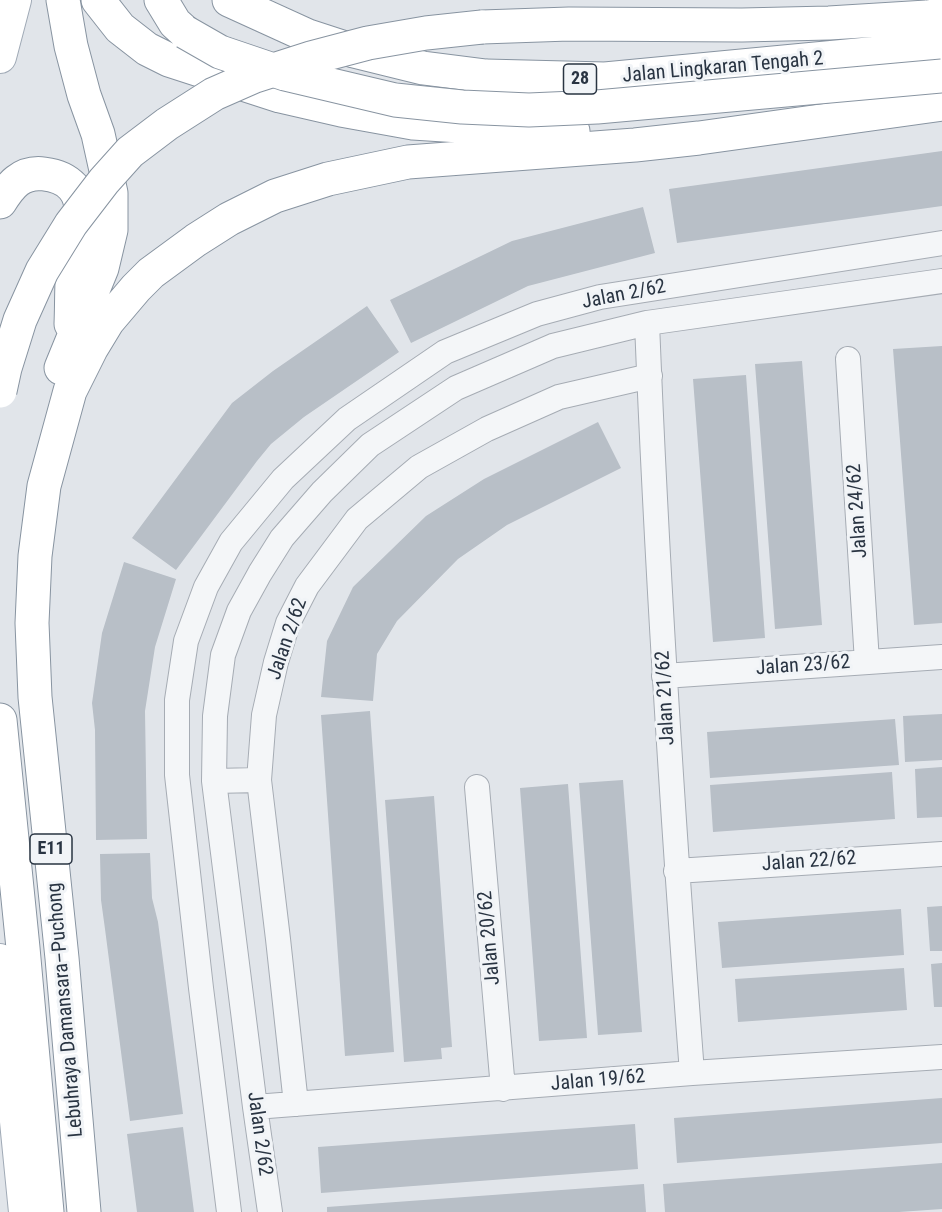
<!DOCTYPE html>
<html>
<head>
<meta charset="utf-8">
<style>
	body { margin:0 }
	canvas { display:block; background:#e1e5ea }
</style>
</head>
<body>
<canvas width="942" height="1212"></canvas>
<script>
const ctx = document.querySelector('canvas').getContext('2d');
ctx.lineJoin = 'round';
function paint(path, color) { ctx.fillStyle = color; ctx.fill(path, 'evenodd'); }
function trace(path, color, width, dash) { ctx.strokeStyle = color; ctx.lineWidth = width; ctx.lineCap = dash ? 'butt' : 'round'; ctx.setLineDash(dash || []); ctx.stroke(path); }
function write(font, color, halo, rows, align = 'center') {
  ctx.font = font + ' "Roboto Condensed",sans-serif'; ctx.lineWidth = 6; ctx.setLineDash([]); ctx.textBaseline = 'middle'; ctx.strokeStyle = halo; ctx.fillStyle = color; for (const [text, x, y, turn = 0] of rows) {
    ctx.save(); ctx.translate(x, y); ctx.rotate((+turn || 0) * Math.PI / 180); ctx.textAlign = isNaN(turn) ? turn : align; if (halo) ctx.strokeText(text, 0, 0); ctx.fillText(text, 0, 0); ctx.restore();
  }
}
paint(new Path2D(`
	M 942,151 L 942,206 L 677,243 L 669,189 Z
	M 643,207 L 655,253 L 528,286 L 411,343 L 390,300 L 512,241 Z
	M 367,306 L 399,352 L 304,417 L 271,444 L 257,461 L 176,570 L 132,538 L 232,403 L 273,371 Z
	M 942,346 L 942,623 L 914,625 L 893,349 Z
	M 802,361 L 822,625 L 775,629 L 755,364 Z
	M 746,375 L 765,638 L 713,642 L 693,379 Z
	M 598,422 L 621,468 L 507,525 L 458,559 L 397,621 L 377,654 L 373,701 L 321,697 L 327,641 L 353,587 L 426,516 L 484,479 Z
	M 124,562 L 176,579 L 155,647 L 145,711 L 147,839 L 96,840 L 95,730 L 92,703 L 102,633 Z
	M 370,711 L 394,1052 L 345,1056 L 321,715 Z
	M 942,714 L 942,760 L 905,762 L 903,716 Z
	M 895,719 L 899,765 L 710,778 L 707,732 Z
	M 942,767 L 942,817 L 917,818 L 915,769 Z
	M 892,772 L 895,819 L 713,832 L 710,785 Z
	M 623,780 L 642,1032 L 598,1035 L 579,783 Z
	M 568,784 L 587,1038 L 539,1041 L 520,788 Z
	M 434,796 L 452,1047 L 441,1048 L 442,1059 L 404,1062 L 385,800 Z
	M 150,853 L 152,898 L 158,922 L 183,1114 L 130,1121 L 105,929 L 101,900 L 100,854 Z
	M 942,906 L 942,951 L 930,951 L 927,907 Z
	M 901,909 L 904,955 L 722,968 L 718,922 Z
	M 942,963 L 942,1007 L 934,1007 L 931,964 Z
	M 904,968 L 907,1010 L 738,1022 L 735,979 Z
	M 942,1098 L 942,1143 L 677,1163 L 674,1118 Z
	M 635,1124 L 638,1169 L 321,1193 L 318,1147 Z
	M 183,1127 L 194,1212 L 137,1212 L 127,1134 Z
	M 942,1163 L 942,1209 L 899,1212 L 665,1212 L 663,1184 Z
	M 644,1184 L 646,1212 L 327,1212 L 327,1207 Z`), '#b8bfc7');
const minor = new Path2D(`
	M 647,323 C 657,573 673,823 692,1073
	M 848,359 L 867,662
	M 664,676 L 942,657
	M 214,781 L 259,780
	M 477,787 L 503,1089
	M 676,871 L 942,854
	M 296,1104 L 278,939 L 259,780 L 264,715 L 276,662 L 288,623 L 307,586 L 357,519 L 419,467 L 487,429 L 559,397 L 650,376
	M 255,1107 L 692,1073 L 942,1057
	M 229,1212 L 201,988 L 177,775 L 177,700 L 186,641 L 206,587 L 231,542 L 283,479 L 347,419 L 445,352 L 537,314 L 600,297 L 942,243
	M 270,1212 L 255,1107 L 214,781 L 215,716 L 223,655 L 239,611 L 260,573 L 282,538 L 322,492 L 370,445 L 456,388 L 553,346 L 647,323 L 942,281`);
const major = new Path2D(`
	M 0,57 L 15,0
	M 0,960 L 25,1212`);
const highway = new Path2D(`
	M 98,0 L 120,28 L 147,49 L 169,60 L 280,96 L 341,110 L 413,123 L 554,132 L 573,131
	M 161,0 L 175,23 L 185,32
	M 229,0 L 308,36 L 354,51 L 423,68 L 486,76 L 605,79 L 942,47
	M 482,27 L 569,24 L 742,25 L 829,23 L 927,17 L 942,15
	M 0,202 C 10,186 21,171 44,174 C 69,177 83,191 81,217 C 81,230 75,242 74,254 C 71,277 72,301 71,324
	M 61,368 L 102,268 L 111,230 L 111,193 L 98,134 L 84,95 L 71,46 L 63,0
	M 0,720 L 23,948 L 47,1212
	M 84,1212 L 62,958 L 35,697 L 32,623 L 35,556 L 44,486 L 70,391 L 91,349 L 108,321 L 136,288 L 151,273 L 196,240 L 229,219 L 275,196 L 328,179 L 408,162 L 635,145 L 699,138 L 942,104`);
trace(minor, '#a6acb4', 26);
trace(major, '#a0aab6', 34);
trace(highway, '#8894a1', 35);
trace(minor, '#f4f6f8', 24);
trace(major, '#fff', 32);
trace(highway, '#fff', 33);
const highwayBridge = new Path2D(`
	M 185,32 L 220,52 L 285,74 L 395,100 L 462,107 L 529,110 L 597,107 L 942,76
	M 0,391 L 5,368 L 20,320 L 42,271 L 71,224 L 104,181 L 130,152 L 167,124 L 214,94 L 255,76 L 311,58 L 368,43 L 426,33 L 482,27`);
trace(highwayBridge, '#8894a1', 35, []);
trace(highwayBridge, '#fff', 33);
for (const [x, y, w] of [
	[580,79,33],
	[51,849,42]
]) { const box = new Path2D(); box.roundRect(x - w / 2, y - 15, w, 30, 4.5); ctx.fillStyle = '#f1f4f7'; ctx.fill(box); trace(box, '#293442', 1.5); }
write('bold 18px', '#293442', null, [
	["28",580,79],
	["E11",51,849]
]);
write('20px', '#293442', '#f1f4f7', [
	["Jalan Lingkaran Tengah 2",723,68,-5],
	["Jalan 2/62",624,295,-11],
	["Jalan 24/62",858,511,-94],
	["Jalan 2/62",288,639,-71],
	["Jalan 23/62",803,666,-4],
	["Jalan 21/62",666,698,-93],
	["Jalan 22/62",809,862,-4],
	["Jalan 20/62",490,938,-95],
	["Lebuhraya Damansara–Puchong",66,1010,-95],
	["Jalan 19/62",598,1081,-5],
	["Jalan 2/62",259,1134,82]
]);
</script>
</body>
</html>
